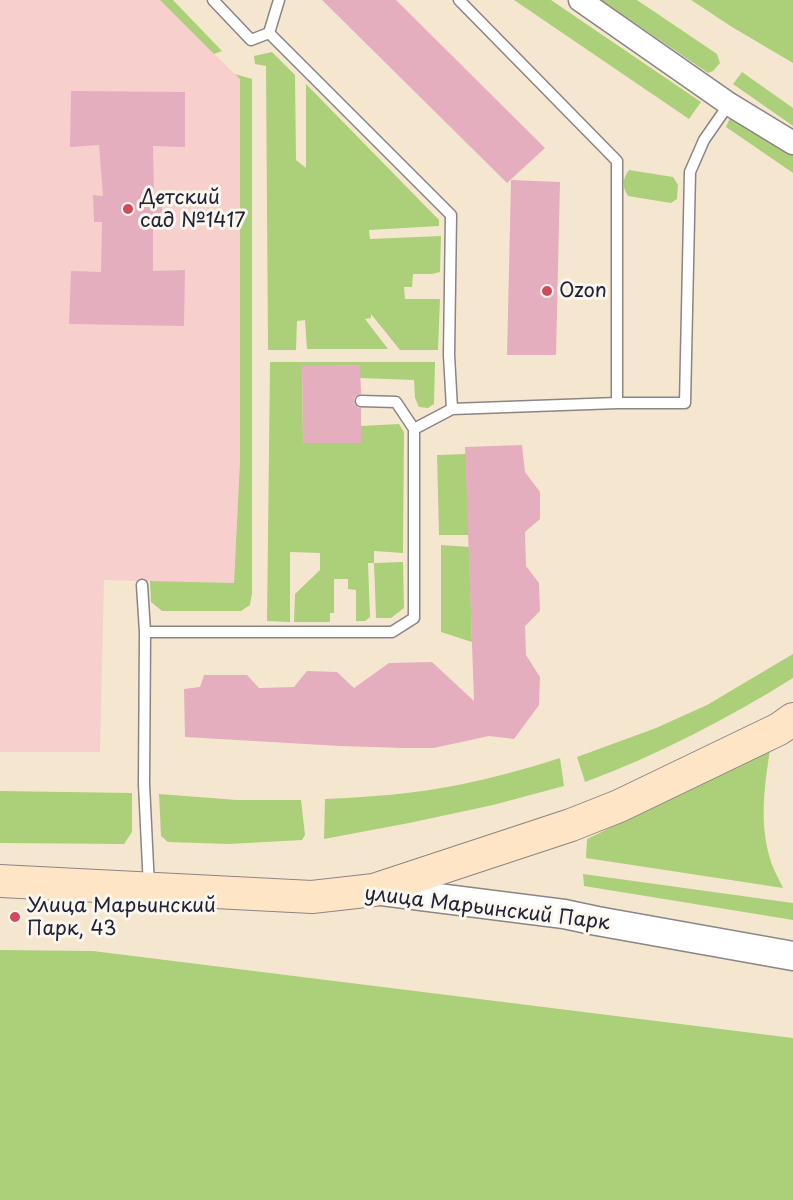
<!DOCTYPE html>
<html>
<head>
<meta charset="utf-8">
<style>
	body { margin:0 }
	canvas { display:block; background:#f5e7cf }
</style>
</head>
<body>
<canvas width="793" height="1200"></canvas>
<script>
const ctx = document.querySelector('canvas').getContext('2d');
ctx.lineJoin = 'round';
function paint(path, color) { ctx.fillStyle = color; ctx.fill(path, 'evenodd'); }
function trace(path, color, width, dash) { ctx.strokeStyle = color; ctx.lineWidth = width; ctx.lineCap = dash ? 'butt' : 'round'; ctx.setLineDash(dash || []); ctx.stroke(path); }
function write(font, color, halo, rows, align = 'center') {
  ctx.font = font + ' "Playpen Sans",sans-serif'; ctx.lineWidth = 6; ctx.setLineDash([]); ctx.textBaseline = 'middle'; ctx.strokeStyle = halo; ctx.fillStyle = color; for (const [text, x, y, turn = 0] of rows) {
    ctx.save(); ctx.translate(x, y); ctx.rotate((+turn || 0) * Math.PI / 180); ctx.textAlign = isNaN(turn) ? turn : align; if (halo) ctx.strokeText(text, 0, 0); ctx.fillText(text, 0, 0); ctx.restore();
  }
}
paint(new Path2D(`
	M 0,0 L 160,0 L 240,79 L 240,461 L 234,584 L 104,580 L 100,752 L 0,752 Z`), '#f7d0ce');
paint(new Path2D(`
	M 160,0 L 173,0 L 222,51 L 214,54 Z
	M 514,0 L 551,0 L 701,102 L 689,119 Z
	M 601,0 L 637,0 L 717,54 L 720,63 L 713,71 L 708,73 Z
	M 691,0 L 793,0 L 793,63 L 732,27 Z
	M 272,52 L 295,75 L 296,160 L 306,168 L 306,84 L 439,220 L 439,226 L 369,230 L 370,239 L 441,236 L 440,272 L 432,274 L 413,274 L 412,287 L 404,287 L 405,299 L 440,299 L 438,350 L 400,350 L 371,314 L 371,318 L 365,319 L 388,349 L 307,349 L 305,320 L 297,321 L 296,350 L 268,350 L 266,66 L 255,64 L 254,56 Z
	M 742,72 L 793,108 L 793,126 L 733,84 Z
	M 235,74 L 252,79 L 252,593 L 250,605 L 241,611 L 162,611 L 151,602 L 150,581 L 234,583 L 240,461 L 240,79 Z
	M 732,113 L 793,154 L 793,173 L 726,127 Z
	M 629,170 L 673,177 L 678,185 L 677,199 L 671,203 L 628,196 C 622,186 622,180 629,170 Z
	M 270,362 L 435,362 L 434,404 L 428,408 L 419,407 L 415,398 L 414,380 L 360,378 L 360,365 L 302,367 L 303,443 L 361,443 L 361,426 L 399,424 L 404,432 L 403,553 L 374,551 L 374,563 L 403,562 L 404,608 L 391,618 L 376,618 L 374,563 L 368,563 L 370,617 L 365,621 L 356,621 L 356,590 L 348,589 L 348,579 L 334,579 L 334,613 L 330,613 L 330,622 L 294,622 L 295,594 L 320,570 L 320,553 L 290,552 L 290,622 L 267,621 Z
	M 466,454 L 469,535 L 439,535 L 437,455 Z
	M 441,545 L 469,547 L 472,642 L 441,632 Z
	M 793,654 L 793,678 C 727,719 658,755 585,782 L 577,757 L 656,728 L 707,705 Z
	M 770,750 C 764,788 759,825 771,862 C 774,871 779,879 783,888 L 586,858 L 587,839 Z
	M 560,758 L 564,786 L 493,805 L 409,823 L 324,839 L 325,799 C 369,797 414,794 458,785 C 492,778 526,769 560,758 Z
	M 0,791 L 132,793 L 132,832 L 124,844 L 0,843 Z
	M 159,794 L 237,800 L 301,800 L 305,835 L 302,840 L 229,844 L 168,842 L 161,836 Z
	M 583,874 L 793,903 L 793,920 L 584,886 Z
	M 0,950 L 93,951 L 793,1038 L 793,1200 L 0,1200 Z`), '#acd079');
paint(new Path2D(`
	M 322,0 L 396,0 L 545,148 L 507,183 Z
	M 71,91 L 185,92 L 185,147 L 153,146 L 154,193 L 163,194 L 161,225 L 153,224 L 153,271 L 185,270 L 184,326 L 69,324 L 71,271 L 101,272 L 102,222 L 94,222 L 93,195 L 103,196 L 99,145 L 70,147 Z
	M 511,180 L 560,182 L 556,355 L 507,355 Z
	M 360,365 L 361,394 L 355,397 L 354,401 L 357,407 L 361,408 L 361,443 L 303,443 L 302,366 Z
	M 522,445 L 525,472 L 540,492 L 540,519 L 525,532 L 526,566 L 539,583 L 540,611 L 525,626 L 526,655 L 540,677 L 539,705 L 514,739 L 489,736 L 434,748 L 405,748 L 340,746 L 185,737 L 184,689 L 200,687 L 204,675 L 247,675 L 259,688 L 294,687 L 307,671 L 337,672 L 354,688 L 389,663 L 432,662 L 474,701 L 465,447 Z`), '#e5aebf');
const service = new Path2D(`
	M 213,0 L 251,40 L 269,33 L 451,215 L 449,355 L 452,409 L 414,429
	M 459,0 L 617,161 L 617,403
	M 269,33 L 279,0
	M 452,409 L 617,403 L 685,403 L 690,172 L 704,140 L 729,104
	M 142,585 L 145,632 L 144,784 L 149,887
	M 145,632 L 392,632 L 414,618 L 414,429 L 396,402 L 361,401`);
const minor = new Path2D(`
	M 580,0 L 729,104 L 793,143`);
const tertiary = new Path2D(`
	M 374,890 L 564,914 L 597,921 L 793,956`);
const secondary = new Path2D(`
	M 0,881 L 312,897 L 374,890 L 571,825 L 619,806 L 779,729 L 793,719`);
trace(service, '#8c8485', 13);
trace(minor, '#8c8485', 25);
trace(tertiary, '#8c8485', 31);
trace(secondary, '#8c8485', 34);
trace(service, '#fff', 10);
trace(minor, '#fff', 22);
trace(tertiary, '#fff', 28);
trace(secondary, '#fee5c5', 32);
for (const [x, y, r, color] of [
	[128,209,6,"#d1495b"],
	[547,291,6,"#d1495b"],
	[15,917,6,"#d1495b"]
]) { const dot = new Path2D(); dot.arc(x, y, r, 0, 2 * Math.PI); ctx.fillStyle = color; ctx.fill(dot); trace(dot, '#fbf7ec', 2); }
write('20px', '#22223b', '#fbf7ec', [
	["Детский",140,198],
	["сад №1417",140,221],
	["Ozon",559,291],
	["Улица Марьинский",27,906],
	["Парк, 43",27,929]
], 'left');
write('20px', '#22223b', '#fbf7ec', [
	["улица Марьинский Парк",487,909,7]
]);
</script>
</body>
</html>
